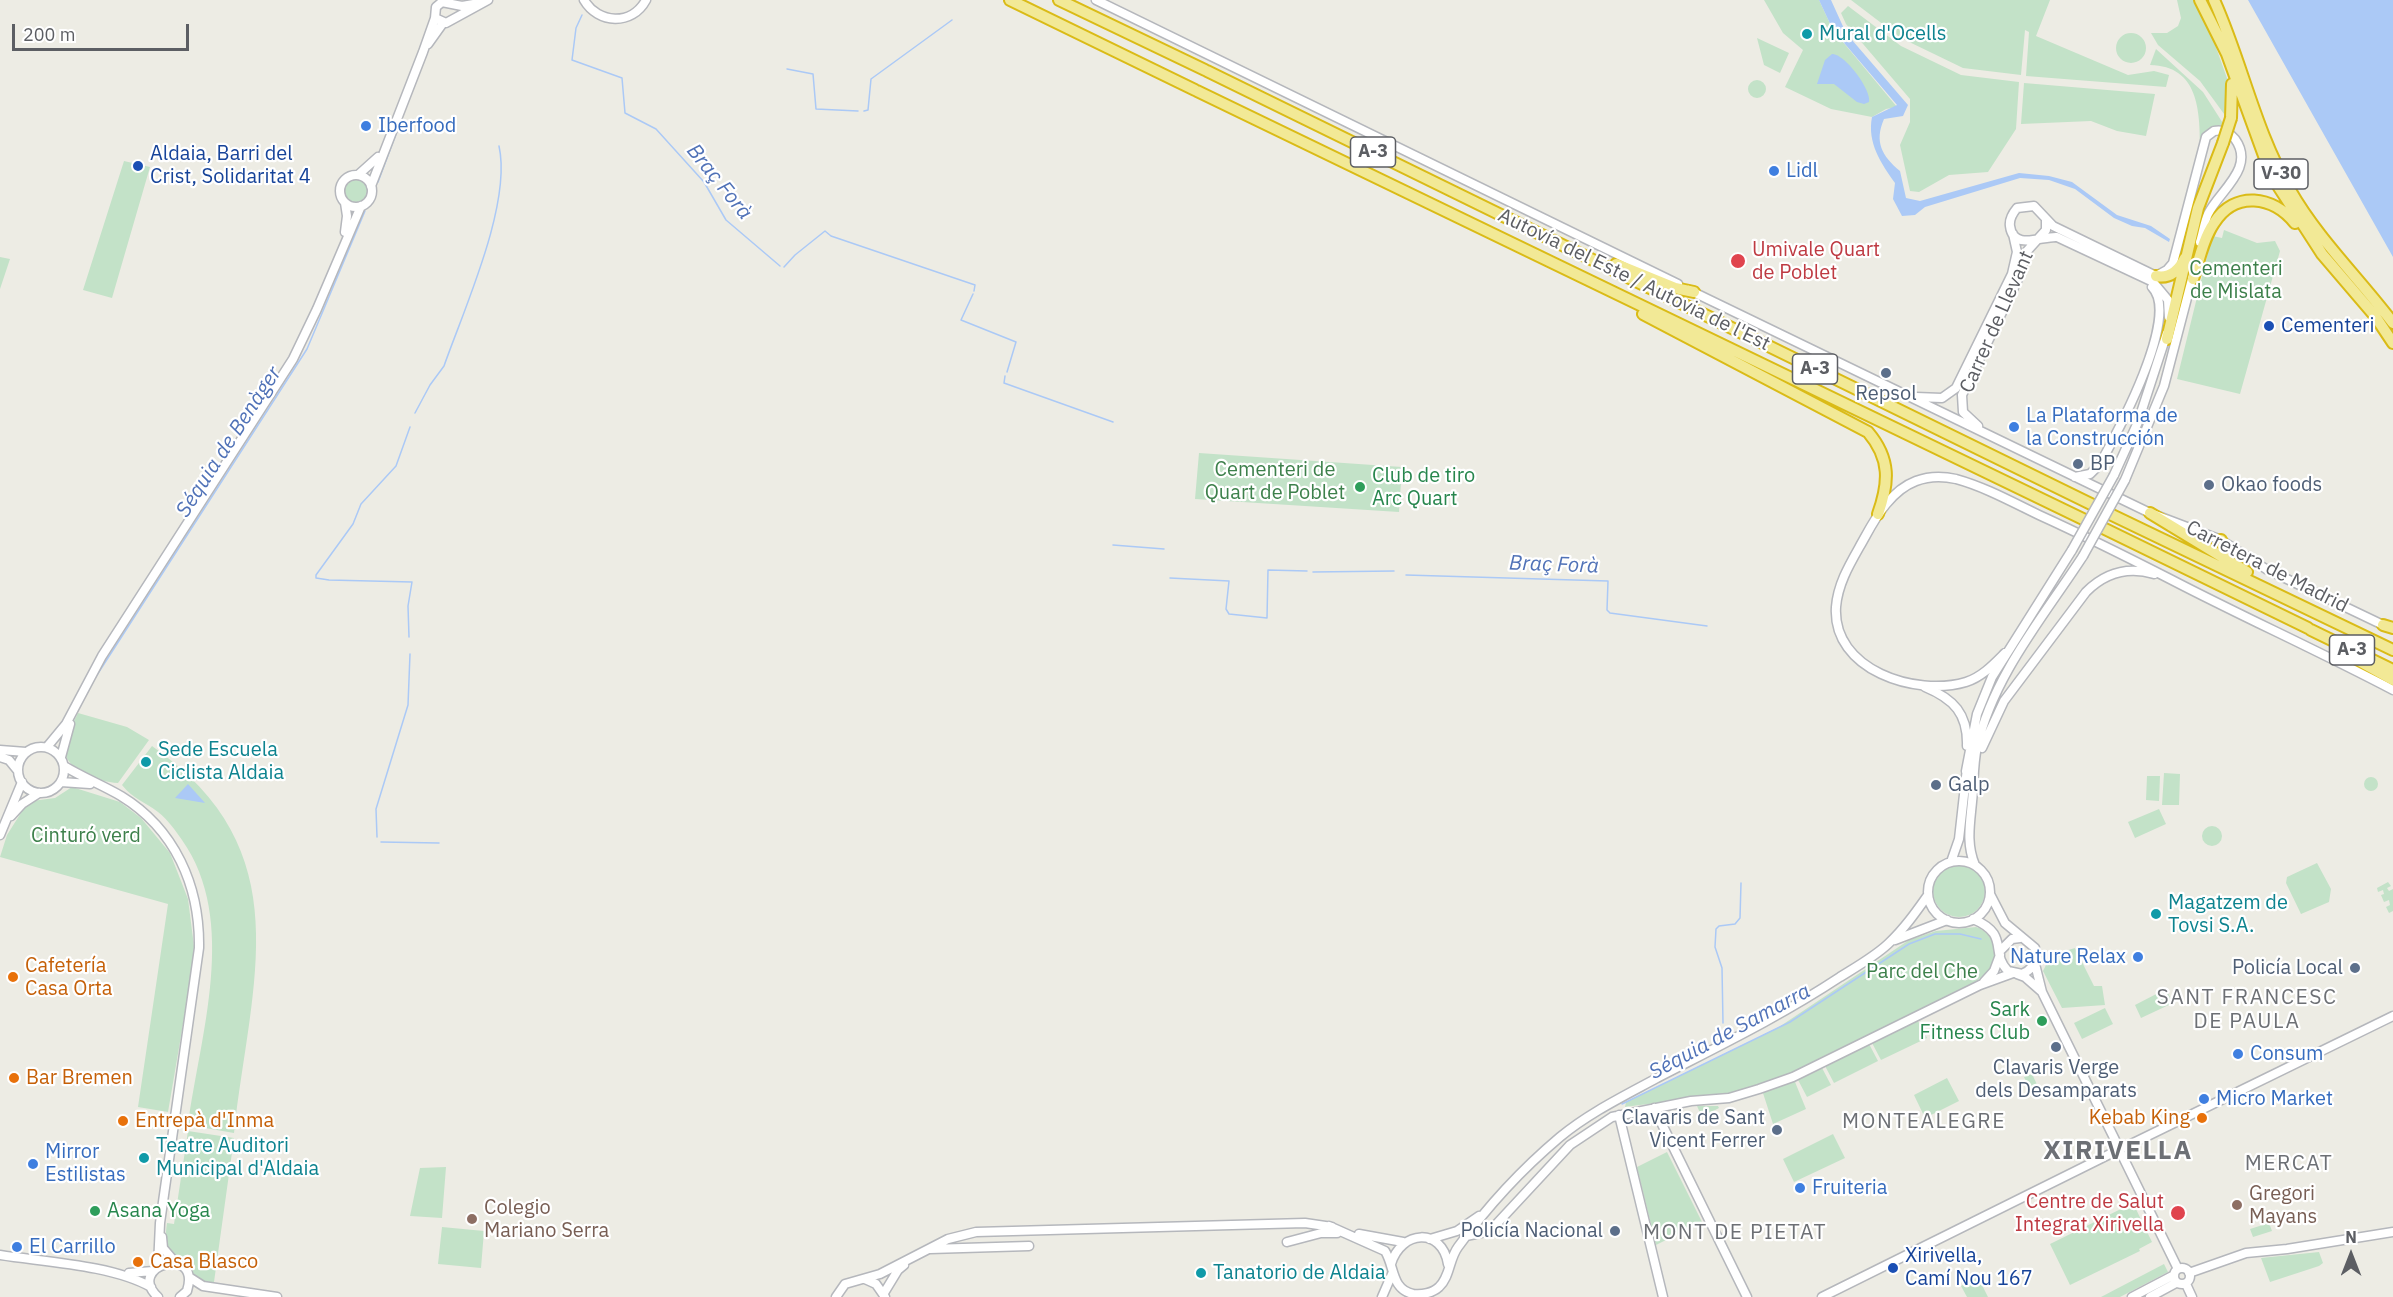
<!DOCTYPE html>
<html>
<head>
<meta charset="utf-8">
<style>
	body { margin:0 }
	#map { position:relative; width:2393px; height:1297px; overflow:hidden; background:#edece4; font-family:"IBM Plex Sans",sans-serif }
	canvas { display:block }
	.north { position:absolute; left:2321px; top:1225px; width:60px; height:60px; -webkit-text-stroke:4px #fff; paint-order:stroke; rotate:0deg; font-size:16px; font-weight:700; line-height:24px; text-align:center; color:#5c5e63 }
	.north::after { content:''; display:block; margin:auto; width:21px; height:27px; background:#5c5e63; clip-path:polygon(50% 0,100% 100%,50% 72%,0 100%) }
	.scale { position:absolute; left:12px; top:24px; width:177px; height:27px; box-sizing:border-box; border:3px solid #5c5e63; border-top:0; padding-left:8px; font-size:18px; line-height:21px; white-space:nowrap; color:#5c5e63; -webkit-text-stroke:4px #fff; paint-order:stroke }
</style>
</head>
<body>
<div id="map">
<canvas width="2393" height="1297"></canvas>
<div class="north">N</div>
<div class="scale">200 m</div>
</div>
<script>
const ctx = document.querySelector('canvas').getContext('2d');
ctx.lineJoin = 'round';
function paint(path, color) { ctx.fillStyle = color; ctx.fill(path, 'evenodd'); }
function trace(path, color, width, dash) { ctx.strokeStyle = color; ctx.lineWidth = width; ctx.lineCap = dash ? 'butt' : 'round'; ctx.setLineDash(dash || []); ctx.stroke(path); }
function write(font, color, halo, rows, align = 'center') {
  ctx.font = font + ' "IBM Plex Sans",sans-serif'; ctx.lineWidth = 4.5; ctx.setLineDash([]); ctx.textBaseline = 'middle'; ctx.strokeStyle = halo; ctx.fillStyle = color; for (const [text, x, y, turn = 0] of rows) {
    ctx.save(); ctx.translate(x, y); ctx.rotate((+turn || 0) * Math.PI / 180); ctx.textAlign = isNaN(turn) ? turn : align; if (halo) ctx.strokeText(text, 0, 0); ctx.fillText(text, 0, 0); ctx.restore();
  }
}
paint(new Path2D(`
	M 1764,0 L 1819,0 L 1833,30 L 1897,107 L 1886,109 L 1872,117 L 1831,109 L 1785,87 L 1803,50 L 1783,33 Z
	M 1851,0 L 2050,0 L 2036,36 L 2128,75 L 2154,71 L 2169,75 L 2166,87 L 2026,76 L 2029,32 L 2025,30 L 2021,75 L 1963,68 L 1901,38 Z
	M 2177,0 L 2194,0 L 2212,36 L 2228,81 L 2227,118 L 2200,81 L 2158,45 L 2151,33 L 2167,33 L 2178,26 L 2181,18 Z
	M 1848,6 L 1901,46 L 1961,75 L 2019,82 L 2016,129 L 1988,172 L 1949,175 L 1919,192 L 1910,191 L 1900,145 L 1910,122 L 1910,99 L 1846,24 L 1841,13 Z
	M2116 48a15 15 0 1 1 30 0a15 15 0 1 1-30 0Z
	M 1757,38 L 1789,53 L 1780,73 L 1764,65 Z
	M 2156,49 L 2203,92 L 2226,128 L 2215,127 L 2207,130 L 2200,149 C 2200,111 2199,66 2150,65 Z
	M1748 89a9 9 0 1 1 18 0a9 9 0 1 1-18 0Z
	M 2024,83 L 2155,94 L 2146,136 L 2117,131 L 2091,121 L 2021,124 Z
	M 124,161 L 150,167 L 112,298 L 83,290 Z
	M345 191a11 11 0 1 1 22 0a11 11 0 1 1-22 0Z
	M 2224,230 L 2257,243 L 2275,241 L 2280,251 L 2240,394 L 2177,379 L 2212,236 L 2222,238 Z
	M 0,257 L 10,259 L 0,289 Z
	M 1199,453 L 1402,467 L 1399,512 L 1195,499 Z
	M 78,713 L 127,727 L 149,740 L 118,783 C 98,782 61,769 64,744 C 65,734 74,722 78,713 Z
	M 152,746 C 302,851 251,980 234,1133 L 188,1125 C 200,1035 239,921 182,840 C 175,830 168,820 158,812 C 145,802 133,799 122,785 Z
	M 2164,773 L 2180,774 L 2179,805 L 2162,805 Z
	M 2147,776 L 2160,776 L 2159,801 L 2146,800 Z
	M2364 784a7 7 0 1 1 14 0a7 7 0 1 1-14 0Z
	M 72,787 L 120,802 L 141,818 L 170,853 L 188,899 L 195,954 L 168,1112 L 138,1107 L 168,904 L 0,857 L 7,835 L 24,808 L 32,801 L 55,798 Z
	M 2159,809 L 2166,824 L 2135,838 L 2128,822 Z
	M2202 836a10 10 0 1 1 20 0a10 10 0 1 1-20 0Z
	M 2317,863 L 2331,889 L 2329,902 L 2301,914 L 2286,883 L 2287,877 Z
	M1933 891a26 26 0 1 1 52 0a26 26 0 1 1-52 0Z
	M 2388,882 L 2391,886 L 2387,888 L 2389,891 L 2393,889 L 2393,911 L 2389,913 L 2386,907 L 2390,905 L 2389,900 L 2384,902 L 2381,895 L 2384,894 L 2383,890 L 2378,892 L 2377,888 Z
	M 1976,927 C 1996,933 2001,960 1985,974 C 1968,990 1942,998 1921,1009 C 1859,1040 1797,1079 1729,1094 C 1695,1101 1659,1102 1625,1107 L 1626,1102 L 1779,1027 L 1909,940 L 1936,931 Z
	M 2075,948 L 2094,986 L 2102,986 L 2105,1005 L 2062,1008 L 2043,971 L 2046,965 L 2053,958 L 2052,955 Z
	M 2166,989 L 2173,1003 L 2141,1018 L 2135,1005 Z
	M 2105,1008 L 2113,1024 L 2082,1039 L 2074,1023 Z
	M 1917,1019 L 1927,1038 L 1881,1060 L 1871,1041 L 1878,1040 Z
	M 1868,1042 L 1878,1061 L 1834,1083 L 1824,1064 Z
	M 1821,1066 L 1831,1085 L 1807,1097 L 1797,1078 Z
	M 2032,1074 L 2042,1095 L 2034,1099 L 2024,1077 Z
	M 1793,1077 L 1806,1109 L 1773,1124 L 1762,1090 Z
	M 1947,1078 L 1959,1101 L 1925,1118 L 1914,1095 Z
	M 1697,1106 L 1718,1106 L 1719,1108 L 1702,1117 Z
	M 188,1131 L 234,1138 L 214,1282 C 209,1282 204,1282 200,1280 C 197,1279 168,1249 167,1246 C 165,1239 166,1230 167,1223 L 174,1224 Z
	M 1833,1134 L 1845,1158 L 1794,1182 L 1783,1159 Z
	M 1667,1152 L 1702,1222 L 1656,1245 L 1637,1167 Z
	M 446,1167 L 442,1218 L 410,1216 L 420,1168 Z
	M 2133,1203 L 2152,1242 L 2139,1249 L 2140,1251 L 2070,1285 L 2050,1244 Z
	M 2269,1223 L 2272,1231 L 2253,1237 L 2250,1229 Z
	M 442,1227 L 484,1231 L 481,1268 L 438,1264 Z
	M 2319,1252 L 2323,1263 L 2319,1266 L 2270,1282 L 2261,1258 Z
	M 2164,1264 L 2168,1272 L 2120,1297 L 2101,1297 Z
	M 1978,1277 L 1988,1297 L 1967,1297 L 1961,1286 Z`), '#c3e2c8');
paint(new Path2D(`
	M 1819,0 L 1831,0 L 1846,33 L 1908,105 L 1903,116 L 1884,119 C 1874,142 1882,156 1900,171 L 1906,198 L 1920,201 L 2019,173 L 2049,176 L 2072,182 L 2117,215 L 2151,226 L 2170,239 L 2169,242 L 2145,228 L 2132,226 L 2114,218 L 2075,189 L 2049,180 L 2020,178 L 1925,207 L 1915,215 L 1902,216 L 1893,199 L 1895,183 C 1881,163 1867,143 1872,117 L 1897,105 L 1833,30 Z
	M 2248,0 L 2393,0 L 2393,257 Z
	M 1832,54 C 1844,53 1872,90 1869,102 L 1864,104 L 1857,102 L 1834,84 L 1817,84 L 1825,60 Z
	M 188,784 L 205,803 L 175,798 Z`), '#abc9f6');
trace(new Path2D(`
	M 582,15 L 576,28 L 572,60 L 622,78 L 625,113 L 656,129 L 704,182 L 726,220 L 780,266
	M 787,69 L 813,74 L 816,109 L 858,111
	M 864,111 L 868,110 L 871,79 L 952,20
	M 378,182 L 402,118
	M 784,267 L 795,255 L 825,231 L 831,236 L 975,285 L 974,291
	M 973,294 L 961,320 L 1016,342 L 1007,372
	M 1005,376 L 1004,383 L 1113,422
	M 415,413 L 430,385 L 444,366 C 464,309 512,204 499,146
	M 1113,545 L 1164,549
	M 1313,572 L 1394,571
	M 1406,575 L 1608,581 L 1607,610 L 1610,613 L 1707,626
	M 1170,578 L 1229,581 L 1226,609 L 1229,614 L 1267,618 L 1268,570 L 1307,571
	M 409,637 L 408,606 L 412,582 L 329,580 L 316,578 L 316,575 L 353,524 L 361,504 L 396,466 L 410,427
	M 95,678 L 307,349 L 365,211
	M 377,837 L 376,809 L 408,705 L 410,654
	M 381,842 L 439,843
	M 1723,1023 L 1722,968 L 1715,947 L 1716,929 L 1719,926 L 1735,924 L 1740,918 L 1741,883
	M 1622,1104 L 1790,1022 L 1909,944 L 1935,934 L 1960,934 L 1981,939`), '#abc9f6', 1.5);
const secondary = new Path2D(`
	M 584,0 C 598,24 632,26 646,0
	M 1096,0 L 1678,284
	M 435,18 L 446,23 L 488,0
	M 428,44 L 443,23
	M 358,175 L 378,157
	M340 191a16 16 0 1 1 32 0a16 16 0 1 1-32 0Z
	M 371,186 L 423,52 L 435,18 L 436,7 L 442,2 L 462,6 L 479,3
	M 345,203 L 347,216 L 345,232
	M 1689,290 L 2150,513 L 2221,540 L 2266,569 L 2383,625
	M 2169,317 L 2168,300 L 2153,282 L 2057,237 C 2042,236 2013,251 2010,226 C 2009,219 2012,214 2017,208 L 2034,206 L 2053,226 L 2156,276 L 2167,270 L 2173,263 L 2206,137 L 2214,131 C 2223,129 2229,132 2235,139 C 2256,168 2219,191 2208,214 C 2204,223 2203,233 2200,242
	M 1916,397 L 1942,398 L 1956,388 L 2012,274 L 2017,252 L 2013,234
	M 1978,426 L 1963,412 L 1962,395 L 2018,279 L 2027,251 L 2046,230 L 2046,219
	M 2114,475 L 2138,422 L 2167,333
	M 2075,477 L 2090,474 L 2100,464 C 2117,433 2181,316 2152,287
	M 2125,480 L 2164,386 L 2193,275
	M 2005,653 C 1994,664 1982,677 1966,682 C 1916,697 1832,670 1836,607 C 1838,581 1853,559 1865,537 C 1877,515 1892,490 1916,481 C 1929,476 1943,476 1956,479 C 1985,487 2012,502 2039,515 C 2083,535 2127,557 2170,579 C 2243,617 2319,651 2393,690
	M 1925,687 C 1954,699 1968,714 1967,746
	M 47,747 L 66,724 L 102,656 L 293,359 L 317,309 L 361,206
	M18 770a23 23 0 1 1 46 0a23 23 0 1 1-46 0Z
	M 1982,748 L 2004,701 L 2086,592 C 2105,573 2127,566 2154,574
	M 0,750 L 26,752
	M 0,757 L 9,760 L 18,771
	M 61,757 L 70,724
	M 64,766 C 82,777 102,785 121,796 C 175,829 200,886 199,948 L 160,1223 L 158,1266
	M 1966,771 L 1977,714 L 1992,677 L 2072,550
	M 61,782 L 90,784
	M 11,816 L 22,804 L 39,793
	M 0,835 L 22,782
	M1928 892a31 31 0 1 1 62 0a31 31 0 1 1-62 0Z
	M 1951,862 L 1959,839 L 1967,768
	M 1975,865 C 1966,844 1970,824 1972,802 C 1974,784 1973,765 1977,747 C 1993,676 2044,616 2083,556
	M 1973,919 C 2011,935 1989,952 2008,971 L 2022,974 C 2034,969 2038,960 2035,948 L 2005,923 L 1990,894
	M 1895,940 L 1947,920
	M 2001,950 L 2012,939 L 2020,938
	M 2035,964 L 2042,992 L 2117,1144
	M 2017,974 L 2025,977 L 2041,991
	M 1984,982 L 1994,971 L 2000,955
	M 1654,1108 L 1747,1297
	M 1619,1115 L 1663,1297
	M 2123,1148 L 2393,1016
	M 2122,1155 L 2178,1269
	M 1329,1226 L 1385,1251 C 1395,1267 1391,1289 1413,1294 C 1422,1295 1433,1293 1439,1287 C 1450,1277 1449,1259 1458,1247 C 1487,1207 1522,1169 1560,1137 C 1589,1113 1624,1096 1657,1078 C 1719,1046 1781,1016 1840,977 C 1856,967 1874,957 1888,944 C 1904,929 1916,912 1928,895
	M 1359,1234 L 1403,1242
	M 1466,1236 L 1490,1231 L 1570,1145 L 1612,1117 L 1691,1101 L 1729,1098 L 1759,1089 L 1793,1077 L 1980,985 L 2013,973
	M 162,1237 L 163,1248 L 175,1262
	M 1430,1239 L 1457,1231 L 1479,1216
	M 1287,1242 L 1321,1233 L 1337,1233
	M 930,1249 L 1029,1246
	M 0,1255 C 45,1262 112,1265 151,1287
	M 1391,1264 C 1401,1230 1442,1227 1448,1264
	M2174 1276a8 8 0 1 1 16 0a8 8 0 1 1-16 0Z
	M 129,1273 L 153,1271
	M 2189,1273 L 2246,1253 L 2287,1249 L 2393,1232
	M 189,1277 L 203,1286 L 277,1297
	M 865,1279 L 876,1284 L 885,1297
	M 2186,1284 L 2192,1297
	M 884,1293 L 898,1270 L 904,1265
	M 158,1297 C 124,1266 202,1243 187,1291 L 180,1297
	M 836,1297 L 845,1284 L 880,1274 L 948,1239 L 976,1232 L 1305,1223 L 1332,1227
	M 1382,1297 L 1392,1274
	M 1822,1297 L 2112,1153
	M 2132,1297 L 2174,1275
	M 2150,1297 L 2176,1283`);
const highway = new Path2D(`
	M 1010,0 L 1195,90
	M 1059,0 L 1205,70
	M 2200,0 L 2227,54 L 2271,175 L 2322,254 L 2375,316 L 2393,343
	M 2214,0 C 2242,62 2255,131 2290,190 C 2318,239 2359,278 2393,323
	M 1207,71 L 2093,505
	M 1197,91 L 2085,520
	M 2231,118 L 2232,84
	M 1616,264 L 1675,288 L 1694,292
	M 2156,276 C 2170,279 2179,270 2185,258
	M 2193,279 C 2199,261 2203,239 2214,223 C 2235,190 2273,196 2295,223
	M 1643,314 L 1868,432 C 1891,459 1889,483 1878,514
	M 2167,339 L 2198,208 L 2223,143
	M 2150,513 L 2247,572
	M 2112,515 L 2393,650
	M 2105,529 L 2308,628
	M 2221,540 L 2227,558
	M 2383,625 L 2393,628
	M 2311,630 L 2393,670
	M 2350,656 L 2393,680`);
trace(secondary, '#b5b7bc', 11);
trace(highway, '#dabb17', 14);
trace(secondary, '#fff', 8);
trace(highway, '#f2e996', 10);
const secondaryBridge = new Path2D(`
	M 2072,550 L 2114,475
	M 2083,556 L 2125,480`);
const highwayBridge = new Path2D(`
	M 2223,143 L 2231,118`);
trace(secondaryBridge, '#b5b7bc', 11, []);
trace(highwayBridge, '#dabb17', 14, []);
trace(secondaryBridge, '#fff', 8);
trace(highwayBridge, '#f2e996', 10);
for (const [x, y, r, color] of [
	[1807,34,6,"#0f9aa8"],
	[366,126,6,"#3f7fe0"],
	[138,166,6,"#1a4fb4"],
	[1774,171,6,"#3f7fe0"],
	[1738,261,8,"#e0444e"],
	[2269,326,6,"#1a4fb4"],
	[1886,373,6,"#5c6f8a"],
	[2014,427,6,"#3f7fe0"],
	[2078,464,6,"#5c6f8a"],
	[2209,485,6,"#5c6f8a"],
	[1360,487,6,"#2e9e5b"],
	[146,762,6,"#0f9aa8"],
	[1936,785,6,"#5c6f8a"],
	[2156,914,6,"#0f9aa8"],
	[2138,957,6,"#3f7fe0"],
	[2355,968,6,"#5c6f8a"],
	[13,977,6,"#e8710a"],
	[2042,1021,6,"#2e9e5b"],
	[2056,1047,6,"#5c6f8a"],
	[2238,1054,6,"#3f7fe0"],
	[14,1078,6,"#e8710a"],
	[2204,1099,6,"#3f7fe0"],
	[2202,1118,6,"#e8710a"],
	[123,1121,6,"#e8710a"],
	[1777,1130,6,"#5c6f8a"],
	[144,1158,6,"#0f9aa8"],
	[33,1164,6,"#3f7fe0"],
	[1800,1188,6,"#3f7fe0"],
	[2237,1205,6,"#8d6e63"],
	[95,1211,6,"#2e9e5b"],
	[2178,1213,8,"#e0444e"],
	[472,1219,6,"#8d6e63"],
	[1615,1231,6,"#5c6f8a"],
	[17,1247,6,"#3f7fe0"],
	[138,1262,6,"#e8710a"],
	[1893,1268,6,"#1a4fb4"],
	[1201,1273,6,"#0f9aa8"]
]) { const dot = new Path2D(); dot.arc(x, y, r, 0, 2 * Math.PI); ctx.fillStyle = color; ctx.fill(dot); trace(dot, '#fff', 2); }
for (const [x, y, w] of [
	[1373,152,45],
	[2281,174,54],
	[1815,369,45],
	[2352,650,45]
]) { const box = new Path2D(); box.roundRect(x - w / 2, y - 15, w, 30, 4.5); ctx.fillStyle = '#fff'; ctx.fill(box); trace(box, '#5c5e63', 1.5); }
write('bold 18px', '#5c5e63', null, [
	["A-3",1373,152],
	["V-30",2281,174],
	["A-3",1815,369],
	["A-3",2352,650]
]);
write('20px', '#0d838f', '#fff', [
	["Mural d'Ocells",1819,34],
	["Sede Escuela",158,750],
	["Ciclista Aldaia",158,773],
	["Magatzem de",2168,903],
	["Tovsi S.A.",2168,926],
	["Teatre Auditori",156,1146],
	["Municipal d'Aldaia",156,1169],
	["Tanatorio de Aldaia",1213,1273]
], 'left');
write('20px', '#366cbe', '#fff', [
	["Iberfood",378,126],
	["Lidl",1786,171],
	["La Plataforma de",2026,416],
	["la Construcción",2026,439],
	["Nature Relax",2126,957,"right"],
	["Consum",2250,1054],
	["Micro Market",2216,1099],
	["Mirror",45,1152],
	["Estilistas",45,1175],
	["Fruiteria",1812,1188],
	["El Carrillo",29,1247]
], 'left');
write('20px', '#164399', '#fff', [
	["Aldaia, Barri del",150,154],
	["Crist, Solidaritat 4",150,177],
	["Cementeri",2281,326],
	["Xirivella,",1905,1256],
	["Camí Nou 167",1905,1279]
], 'left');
write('20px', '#be3a42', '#fff', [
	["Umivale Quart",1752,250],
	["de Poblet",1752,273],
	["Centre de Salut",2164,1202,"right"],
	["Integrat Xirivella",2164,1225,"right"]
], 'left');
write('20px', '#3d804b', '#fff', [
	["Cementeri",2236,269],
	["de Mislata",2236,292],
	["Cementeri de",1275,470],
	["Quart de Poblet",1275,493],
	["Cinturó verd",86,836],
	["Parc del Che",1922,972]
]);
write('20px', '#5c5e63', '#fff', [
	["Autovía del Este / Autovia de l'Est",1634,280,26],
	["Carrer de Llevant",1997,322,-66],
	["Carretera de Madrid",2267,567,27]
]);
write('20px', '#4e5e75', '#fff', [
	["Repsol",1886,394,"center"],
	["BP",2090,464],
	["Okao foods",2221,485],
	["Galp",1948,785],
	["Policía Local",2343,968,"right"],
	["Clavaris Verge",2056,1068,"center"],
	["dels Desamparats",2056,1091,"center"],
	["Clavaris de Sant",1765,1118,"right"],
	["Vicent Ferrer",1765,1141,"right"],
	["Policía Nacional",1603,1231,"right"]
], 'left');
write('20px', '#27864d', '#fff', [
	["Club de tiro",1372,476],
	["Arc Quart",1372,499],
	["Sark",2030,1010,"right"],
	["Fitness Club",2030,1033,"right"],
	["Asana Yoga",107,1211]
], 'left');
write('20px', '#c56008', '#fff', [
	["Cafetería",25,966],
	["Casa Orta",25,989],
	["Bar Bremen",26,1078],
	["Kebab King",2190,1118,"right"],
	["Entrepà d'Inma",135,1121],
	["Casa Blasco",150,1262]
], 'left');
write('20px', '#785e54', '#fff', [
	["Gregori",2249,1194],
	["Mayans",2249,1217],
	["Colegio",484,1208],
	["Mariano Serra",484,1231]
], 'left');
write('italic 21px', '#5072b7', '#fff', [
	["Braç Forà",719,182,51],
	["Séquia de Benàger",229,442,-57],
	["Braç Forà",1554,565,2],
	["Séquia de Samarra",1730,1032,-28]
]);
ctx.letterSpacing = '1.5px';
write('21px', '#6d7075', '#fff', [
	["SANT FRANCESC",2247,998],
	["DE PAULA",2247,1022],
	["MONTEALEGRE",1924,1122],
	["MERCAT",2289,1164],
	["MONT DE PIETAT",1735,1233]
]);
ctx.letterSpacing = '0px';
ctx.letterSpacing = '1.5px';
write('bold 26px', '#6d7075', '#fff', [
	["XIRIVELLA",2118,1151]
]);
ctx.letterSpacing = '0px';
</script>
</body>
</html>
